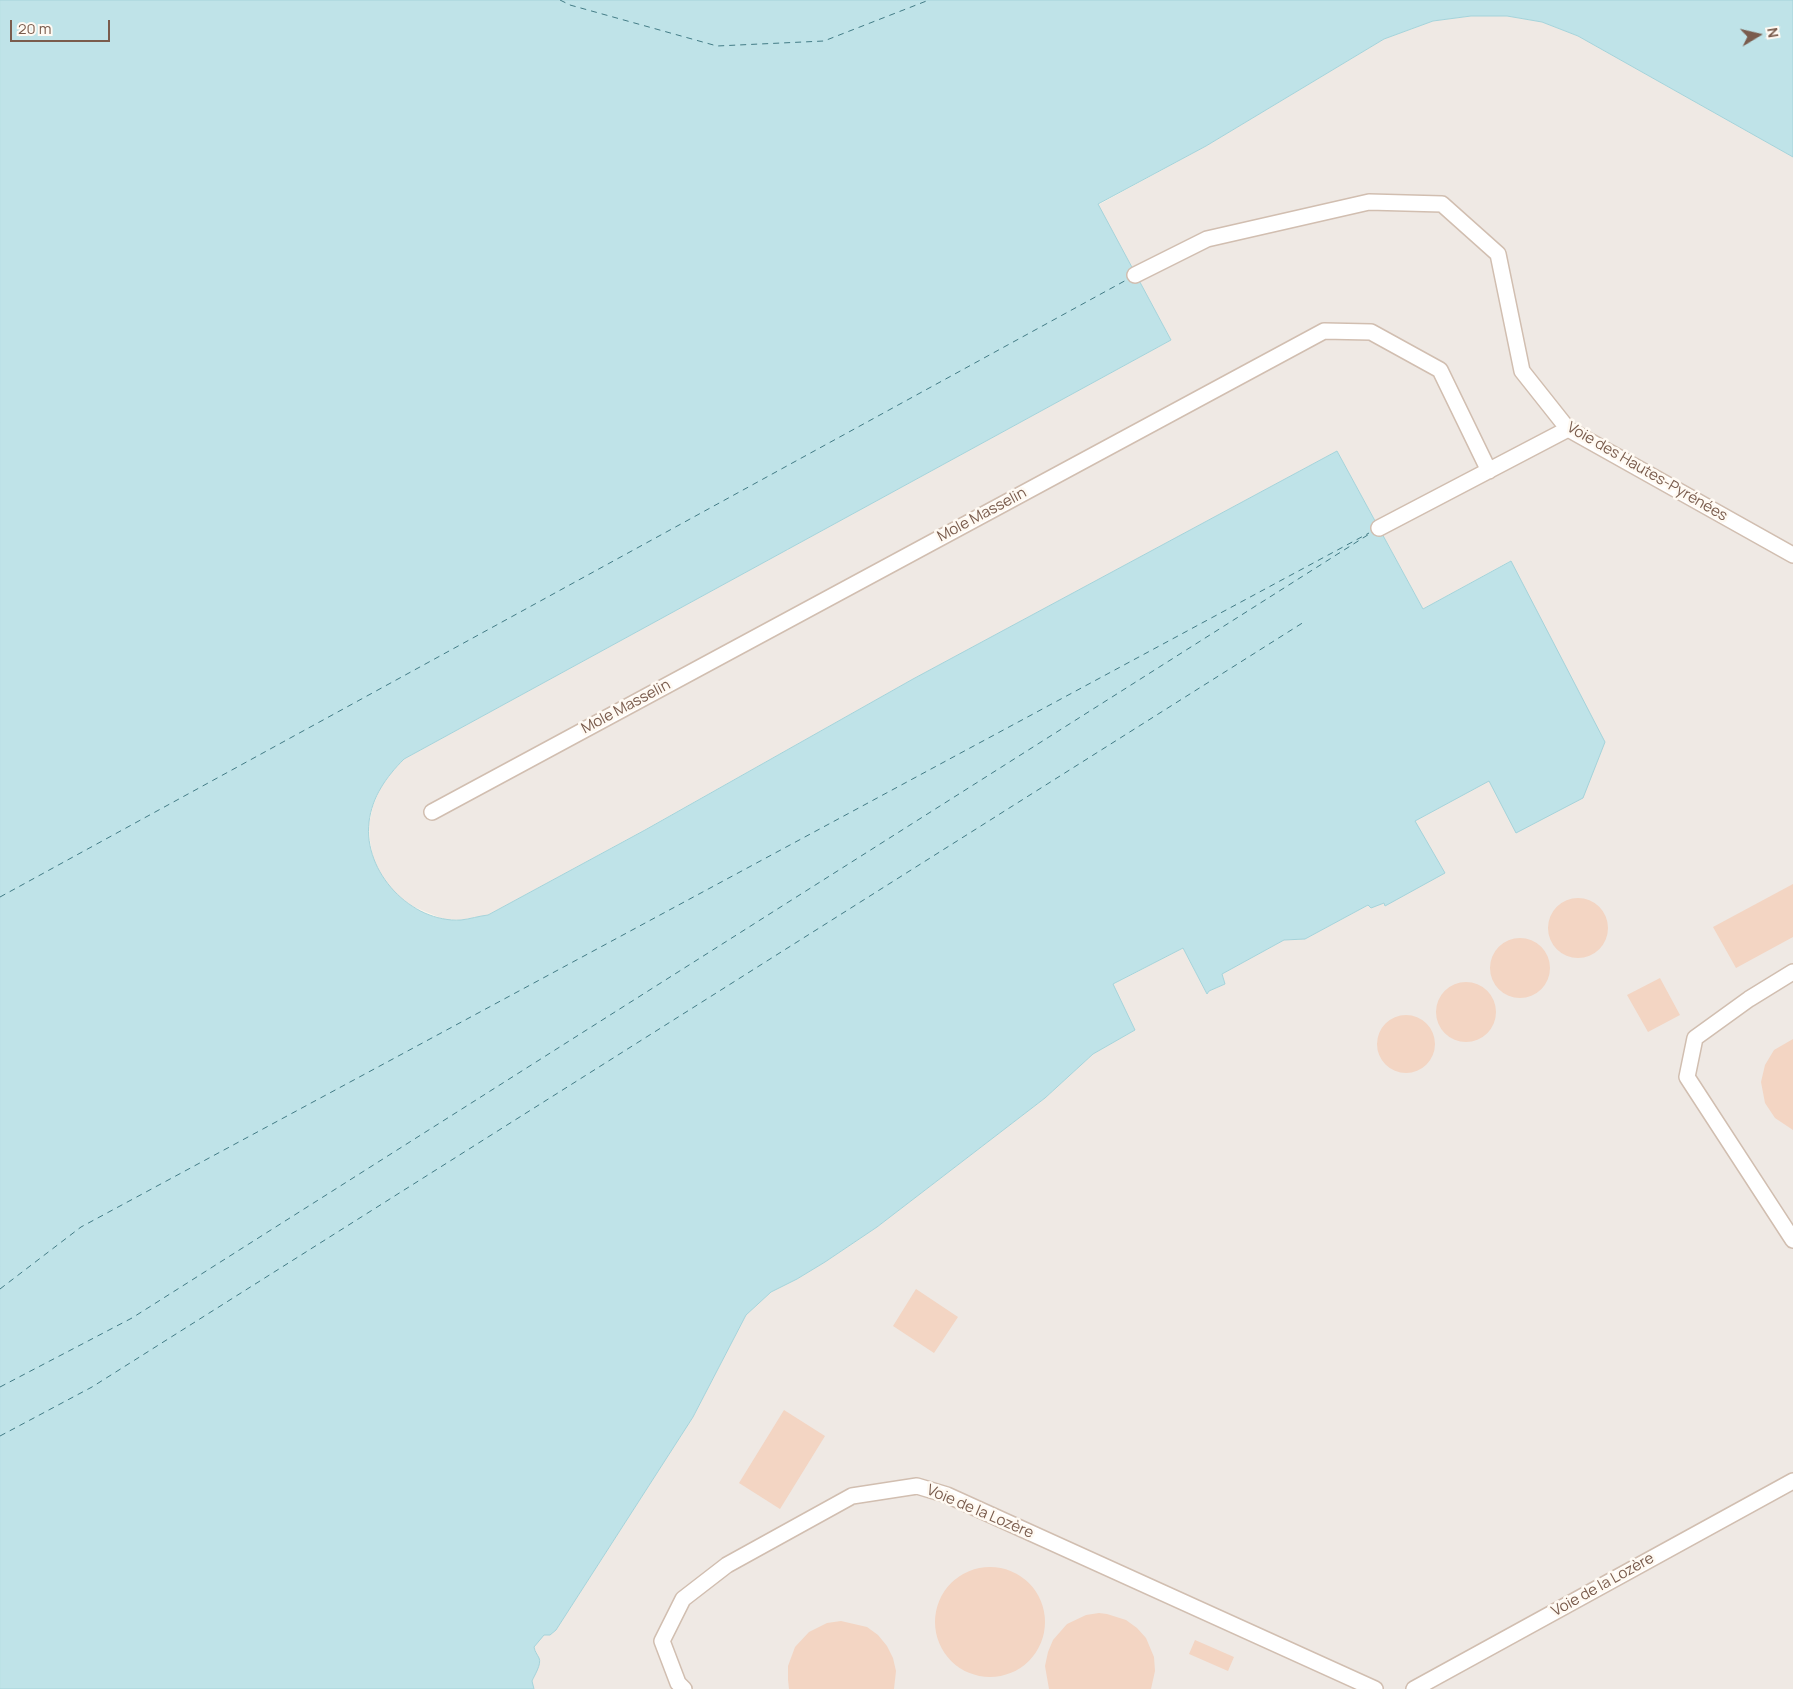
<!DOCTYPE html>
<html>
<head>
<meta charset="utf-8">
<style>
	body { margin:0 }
	#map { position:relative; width:1793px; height:1689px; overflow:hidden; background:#fdf6ec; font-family:Manrope,sans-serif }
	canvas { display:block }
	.north { position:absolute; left:1733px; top:10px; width:50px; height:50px; -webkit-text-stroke:4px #fffaf3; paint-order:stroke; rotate:81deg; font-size:14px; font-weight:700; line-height:20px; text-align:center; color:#7a5c4d }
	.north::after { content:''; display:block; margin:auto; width:18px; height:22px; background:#7a5c4d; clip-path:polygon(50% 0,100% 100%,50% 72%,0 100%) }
	.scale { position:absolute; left:10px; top:20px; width:100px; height:22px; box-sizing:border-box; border:2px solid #7a5c4d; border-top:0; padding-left:6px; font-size:15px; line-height:18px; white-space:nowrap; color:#7a5c4d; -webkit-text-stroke:4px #fffaf3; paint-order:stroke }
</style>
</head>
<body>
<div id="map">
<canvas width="1793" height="1689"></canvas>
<div class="north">N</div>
<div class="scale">20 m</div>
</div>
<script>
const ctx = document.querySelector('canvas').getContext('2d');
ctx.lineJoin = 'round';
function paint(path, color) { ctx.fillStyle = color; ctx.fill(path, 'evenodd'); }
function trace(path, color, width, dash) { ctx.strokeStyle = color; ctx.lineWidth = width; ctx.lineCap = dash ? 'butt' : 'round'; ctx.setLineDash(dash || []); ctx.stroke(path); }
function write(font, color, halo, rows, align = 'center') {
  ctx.font = font + ' Manrope,sans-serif'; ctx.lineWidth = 5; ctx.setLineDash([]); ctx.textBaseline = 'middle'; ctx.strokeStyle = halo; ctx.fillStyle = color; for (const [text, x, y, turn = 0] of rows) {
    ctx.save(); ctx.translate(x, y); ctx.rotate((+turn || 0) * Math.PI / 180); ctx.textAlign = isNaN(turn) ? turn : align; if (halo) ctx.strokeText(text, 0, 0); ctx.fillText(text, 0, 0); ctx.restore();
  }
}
paint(new Path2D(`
	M 1471,16 L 1507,16 L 1542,22 L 1578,36 L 1793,157 L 1793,1689 L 534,1689 L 532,1681 L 539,1662 L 534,1647 L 544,1634 L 550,1635 L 556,1630 L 693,1417 L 746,1315 L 771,1292 L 797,1279 L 825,1262 L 877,1227 L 1045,1098 L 1093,1054 L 1135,1030 L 1112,985 L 1183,948 L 1207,994 L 1209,991 L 1225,984 L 1222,974 L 1284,940 L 1305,939 L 1368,905 L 1384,903 L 1385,906 L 1415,821 L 1489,780 L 1510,561 L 1423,609 L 1337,451 L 913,679 L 644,830 L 488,915 L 461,920 L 443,919 L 412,906 L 392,891 L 378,870 L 373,859 L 370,840 L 369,824 L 373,806 L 381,787 L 391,773 L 404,759 L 1171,340 L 1098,205 L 1206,146 L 1384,39 L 1433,21 Z`), '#efe9e4');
const water = new Path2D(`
	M 0,0 L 1793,0 L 1793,157 L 1578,36 L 1542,22 L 1507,16 L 1471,16 L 1433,21 L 1384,39 L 1206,146 L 1098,204 L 1171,340 L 404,759 C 386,777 372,797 369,822 C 363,872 411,923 461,920 C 470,919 479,916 488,915 L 645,830 L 913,679 L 1337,451 L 1423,609 L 1511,561 L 1605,742 L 1583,798 L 1516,833 L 1489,781 L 1415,821 L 1445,873 L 1385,906 L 1384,903 L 1371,908 L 1368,905 L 1305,939 L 1284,940 L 1222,974 L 1225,984 L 1209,991 L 1207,994 L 1183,948 L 1113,984 L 1135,1030 L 1093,1054 L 1045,1098 L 877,1227 L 825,1262 L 797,1279 L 771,1292 L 746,1315 L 693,1417 L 556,1630 L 550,1635 L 544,1635 L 534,1647 C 535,1652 537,1654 539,1658 C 542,1664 534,1676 532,1681 L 534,1689 L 0,1689 Z`);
paint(water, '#bfe3e8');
trace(water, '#a5d3da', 1);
trace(new Path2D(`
	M 560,0 L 570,5 L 717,46 L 824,41 L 929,0
	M 0,897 L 1130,278
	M 0,1289 L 81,1227 L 1369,533
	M 0,1387 L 132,1318 L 1374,531
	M 0,1436 L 92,1387 L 1304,622`), '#437c86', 1, [6, 5]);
paint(new Path2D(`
	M 1793,884 L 1793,937 L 1736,968 L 1713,927 Z
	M1548 928a30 30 0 1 1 60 0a30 30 0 1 1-60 0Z
	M1490 968a30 30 0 1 1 60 0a30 30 0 1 1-60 0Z
	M 1660,978 L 1680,1015 L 1648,1032 L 1627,995 Z
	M1436 1012a30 30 0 1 1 60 0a30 30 0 1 1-60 0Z
	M1377 1044a29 29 0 1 1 58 0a29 29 0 1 1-58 0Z
	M 1793,1039 L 1793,1130 L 1775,1118 L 1765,1103 L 1761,1082 L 1765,1065 L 1774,1050 Z
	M 916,1289 L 958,1317 L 934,1353 L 893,1326 Z
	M 784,1410 L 825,1436 L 780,1509 L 739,1483 Z
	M935 1622a55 55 0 1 1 110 0a55 55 0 1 1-110 0Z
	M 1099,1613 L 1107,1614 L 1126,1620 L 1137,1628 L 1146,1638 L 1154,1657 L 1155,1671 L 1151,1689 L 1049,1689 L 1045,1666 L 1048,1652 L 1053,1640 L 1067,1624 L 1086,1615 Z
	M 841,1621 L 867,1627 L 878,1635 L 887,1646 L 893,1658 L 896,1671 L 894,1689 L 789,1689 L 788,1680 L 788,1666 L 795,1647 L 809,1632 L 827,1623 Z
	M 1195,1640 L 1234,1657 L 1228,1671 L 1189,1654 Z`), '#f3d5c3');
const lane = new Path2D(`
	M 1135,275 L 1207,239 L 1369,202 L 1442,204 L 1498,254 L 1522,371 L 1568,429 L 1793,555
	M 1379,528 L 1568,429
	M 432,812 L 1324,331 L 1371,332 L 1440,370 L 1489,471
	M 1793,972 L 1749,999 L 1695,1038 L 1687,1077 L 1793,1240
	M 684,1689 L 678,1683 L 662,1641 L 683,1599 L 727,1565 L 852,1496 L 917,1486 L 947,1495 L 1375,1689
	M 1414,1689 L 1793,1481`);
trace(lane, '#d1beb0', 18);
trace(lane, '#fff', 15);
write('15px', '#7a5c4d', '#fffaf3', [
	["Voie des Hautes-Pyrénées",1647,472,30],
	["Mole Masselin",982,515,-28],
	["Mole Masselin",626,707,-28],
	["Voie de la Lozère",980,1512,23],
	["Voie de la Lozère",1603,1585,-29]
]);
</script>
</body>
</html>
